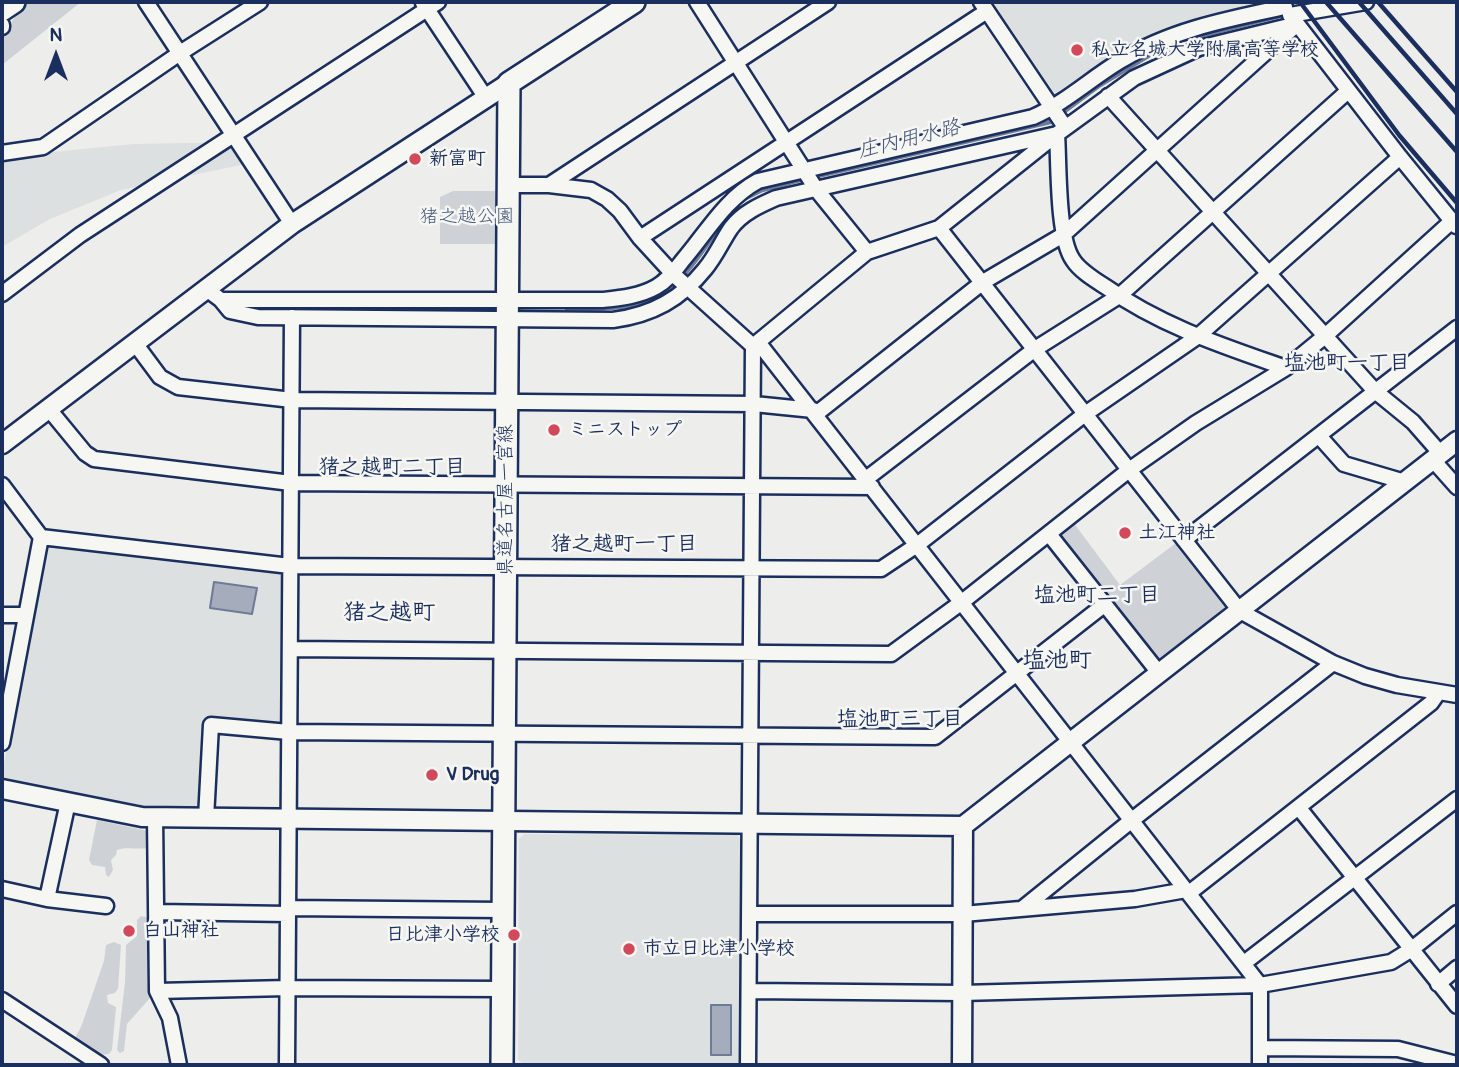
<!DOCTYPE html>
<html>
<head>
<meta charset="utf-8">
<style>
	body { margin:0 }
	#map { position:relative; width:1459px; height:1067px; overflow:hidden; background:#edeeec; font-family:Pangolin,sans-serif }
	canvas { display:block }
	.frame { position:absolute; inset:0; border:4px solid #1b2f5e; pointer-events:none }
	.north { position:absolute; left:21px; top:21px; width:70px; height:70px; -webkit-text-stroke:5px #f6f6f2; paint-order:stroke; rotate:0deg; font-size:19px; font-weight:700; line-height:28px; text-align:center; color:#1b2f5e }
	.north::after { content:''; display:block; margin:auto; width:24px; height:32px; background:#1b2f5e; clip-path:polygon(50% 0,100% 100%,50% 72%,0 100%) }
</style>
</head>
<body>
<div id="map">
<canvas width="1459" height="1067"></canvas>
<div class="frame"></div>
<div class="north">N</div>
</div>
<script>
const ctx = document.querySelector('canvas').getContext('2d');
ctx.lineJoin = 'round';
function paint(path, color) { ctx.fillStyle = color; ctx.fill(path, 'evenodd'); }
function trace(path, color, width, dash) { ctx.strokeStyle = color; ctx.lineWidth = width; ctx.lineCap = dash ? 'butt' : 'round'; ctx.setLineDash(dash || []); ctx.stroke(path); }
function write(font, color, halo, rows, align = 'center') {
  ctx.font = font + ' Pangolin,"Klee One",sans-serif'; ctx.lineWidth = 5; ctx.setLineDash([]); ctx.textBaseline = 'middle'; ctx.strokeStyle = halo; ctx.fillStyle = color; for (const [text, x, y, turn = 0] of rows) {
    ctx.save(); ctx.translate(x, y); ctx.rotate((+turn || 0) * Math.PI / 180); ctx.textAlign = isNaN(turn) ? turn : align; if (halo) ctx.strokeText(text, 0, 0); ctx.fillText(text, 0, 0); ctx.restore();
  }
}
paint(new Path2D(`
	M 989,2 L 1258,2 L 1257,8 L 1198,23 L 1058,96 L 1051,95 Z
	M 243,142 L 241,165 L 121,190 L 50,219 L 2,247 L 2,157 L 133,144 Z
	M 49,544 L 281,570 L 285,574 L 284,720 L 280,724 L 219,717 L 209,722 L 201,803 L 195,806 L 145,806 L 5,779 L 2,774 L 45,547 Z
	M 524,834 L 737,835 L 741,839 L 740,1060 L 735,1065 L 522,1064 L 518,1059 L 519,839 Z`), '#dde0e1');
paint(new Path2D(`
	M 28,2 L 81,2 L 2,65 L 2,35 C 12,24 17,10 28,2 Z
	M 453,191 L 495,191 L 495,244 L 440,244 L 440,197 Z
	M 1073,522 L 1120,585 L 1176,543 L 1225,607 L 1160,660 L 1154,660 L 1060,540 L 1059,533 Z
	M 97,820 L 148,831 L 148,848 C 138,850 126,846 117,850 L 116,855 L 111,860 L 113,870 L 109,877 L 106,875 L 105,867 L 92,865 L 89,860 Z
	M 141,916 L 150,918 L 150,998 L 127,1024 L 124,1051 L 120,1053 L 117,1050 L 125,982 L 126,945 L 137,936 L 137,920 Z
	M 114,942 L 121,945 L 118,989 L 115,993 L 107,995 L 108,1003 L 116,1007 L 112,1050 L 109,1054 L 97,1055 L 76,1040 L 76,1036 L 81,1027 L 104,961 L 106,945 Z`), '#ced2d7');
const water = new Path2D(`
	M 214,582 L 257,588 L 252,614 L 210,608 Z
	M 711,1005 L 731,1005 L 731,1055 L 711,1055 Z`);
paint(water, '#a5acbc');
trace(water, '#6e7a96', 2);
trace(new Path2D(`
	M 746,198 L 762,190 L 792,182 L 1050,122 L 1100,85 L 1153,53 L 1183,40 L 1279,16
	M 318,308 L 495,308
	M 567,309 C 603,309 644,310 673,286 C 690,271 714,235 727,215`), '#6e7a96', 4.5);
const minor = new Path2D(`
	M 146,2 L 292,224
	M 697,2 L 816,189 L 867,252
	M 981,2 L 1065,127
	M 423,3 L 486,98
	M 1290,15 L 1366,2
	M 1291,16 L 1400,157 L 1456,226
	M 2,25 L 2,27
	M 1108,96 L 1375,391 L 1413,422 L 1441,454
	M 1057,134 C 1059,163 1057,238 1073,260 C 1080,271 1095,280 1106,287 C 1161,326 1223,346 1286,368 L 1325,336 L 1452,221
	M 2,153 L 43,147 L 180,53 L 260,2
	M 508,185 L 549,185 L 591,190 L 607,199 L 620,211 L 640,238 L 673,274 L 753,346 L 748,1065
	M 549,185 L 828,2
	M 939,228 L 1240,611 L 1333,663 L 1365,676 L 1397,685 L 1457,695
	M 640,238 L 987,11
	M 205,288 L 221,300 L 603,300 C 621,298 640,296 656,287 C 668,280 675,270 683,260 C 707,232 725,199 758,181 L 1033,117 C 1065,103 1090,79 1120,61 C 1170,30 1228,19 1285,7
	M 2,294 L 80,235 L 438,2
	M 221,300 L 230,311 L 258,317 L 613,320 C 652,315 681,299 705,269 C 716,256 722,241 731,228 C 742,213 760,205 776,198 L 1057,134
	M 134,342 L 160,377 L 178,387 L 292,400 L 754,404 L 813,410
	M 758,342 L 1260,985 L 1260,1065
	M 753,346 L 867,252 L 939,228 L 1057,134 L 1134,78 L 1199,48 L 1297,24
	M 48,408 L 85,453 L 94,459 L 291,483 L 872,487
	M 816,414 L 983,282 L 1063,235 L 1296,25
	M 1319,436 L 1344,464 L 1405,482
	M 1433,460 L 1457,487
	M 866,479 L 1035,349 L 1119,296 L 1348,91
	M 2,485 L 41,537 L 290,566 L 881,569 L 917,545 L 1085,414 L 1197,337 L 1400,157
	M 1049,534 L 1159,673
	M 1184,540 L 1457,328
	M 2,615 L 26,615
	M 290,649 L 891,654 L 962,602 L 1129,470 L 1196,423 L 1286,368
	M 2,743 L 41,537
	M 1299,808 L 1457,1006
	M 155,817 L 157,991
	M 206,818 L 211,725 L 289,732 L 935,737 L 1104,605
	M 2,889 L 47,899 L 106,906
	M 1189,893 L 1431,703 L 1438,693
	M 47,899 L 68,802
	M 288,908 L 503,910
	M 1023,908 L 1132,820 L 1333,663
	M 157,912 L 288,914
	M 749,914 L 963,914 L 1135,899 L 1186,890
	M 1244,963 L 1457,799
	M 1438,984 L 1457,968
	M 749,991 L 962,993 L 1260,985 L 1391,962 L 1412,949 L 1457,913
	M 2,1000 L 101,1065
	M 1260,1048 L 1398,1049 L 1457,1064
	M 179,1065 L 170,1018 L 157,991 L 287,988 L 503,989
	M 287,1065 L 292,317`);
const tertiary = new Path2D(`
	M 2,444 L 292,224 L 509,83
	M 2,789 L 142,817 L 963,826 L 1457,441
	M 962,1065 L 963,826`);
const secondary = new Path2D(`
	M 2,10 L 14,2
	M 502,1065 L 509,83 L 634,2`);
trace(minor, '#1b2f5e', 19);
trace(tertiary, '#1b2f5e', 23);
trace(secondary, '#1b2f5e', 26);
trace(minor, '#f6f6f2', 14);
trace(tertiary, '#f6f6f2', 18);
trace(secondary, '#f6f6f2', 21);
trace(new Path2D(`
	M 1300,2 L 1399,135 L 1457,203
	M 1326,2 L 1457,152
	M 1359,2 L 1457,114
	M 1378,2 L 1457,92`), '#1b2f5e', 4.5);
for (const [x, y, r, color] of [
	[1077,50,7,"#d1495b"],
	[415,159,7,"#d1495b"],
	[554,430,7,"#d1495b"],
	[1125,533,7,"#d1495b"],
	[432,775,7,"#d1495b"],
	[129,931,7,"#d1495b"],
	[514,935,7,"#d1495b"],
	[629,949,7,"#d1495b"]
]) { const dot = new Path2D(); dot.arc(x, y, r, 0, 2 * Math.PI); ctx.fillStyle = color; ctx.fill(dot); trace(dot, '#f6f6f2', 2.5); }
write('bold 19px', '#1b2f5e', '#f6f6f2', [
	["私立名城大学附属高等学校",1091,50],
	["新富町",429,159],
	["ミニストップ",568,430],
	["土江神社",1139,533],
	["V Drug",446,775],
	["白山神社",143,931],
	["日比津小学校",500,935,"right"],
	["市立日比津小学校",643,949]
], 'left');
write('19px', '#48587c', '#f6f6f2', [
	["猪之越公園",467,217]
]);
write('19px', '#1b2f5e', '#f6f6f2', [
	["県道名古屋一宮線",506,500,-90]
]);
write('italic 21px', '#44547a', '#f6f6f2', [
	["庄内用水路",909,140,-14]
]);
write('bold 21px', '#1b2f5e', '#f6f6f2', [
	["塩池町一丁目",1347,364],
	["猪之越町二丁目",392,468],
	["猪之越町一丁目",624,545],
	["塩池町二丁目",1097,596],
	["塩池町三丁目",900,720]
]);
write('bold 23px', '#1b2f5e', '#f6f6f2', [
	["猪之越町",389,613],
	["塩池町",1057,661]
]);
</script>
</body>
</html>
